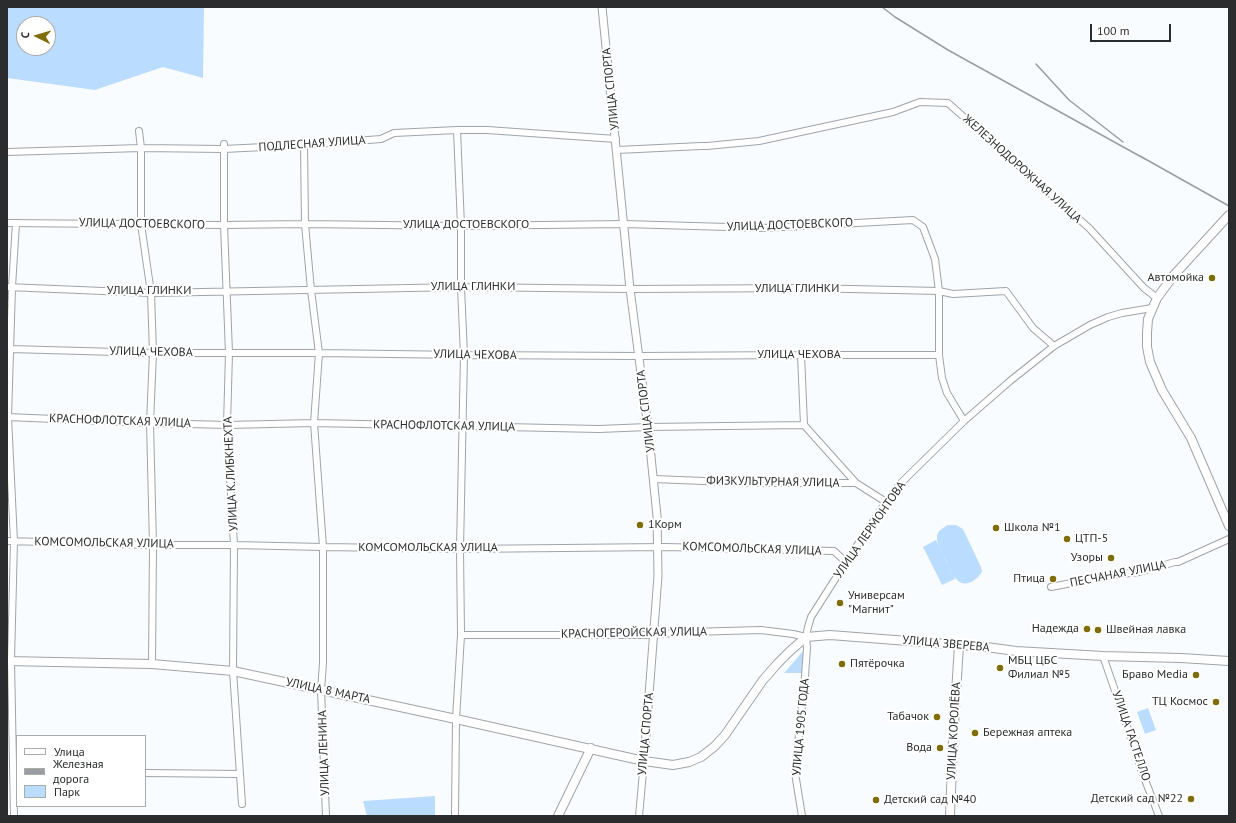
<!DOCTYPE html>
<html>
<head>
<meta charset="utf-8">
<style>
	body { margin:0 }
	#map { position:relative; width:1236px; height:823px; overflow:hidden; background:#f9fcff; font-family:"PT Sans",sans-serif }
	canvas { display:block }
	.frame { position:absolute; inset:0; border:8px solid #2a2c2d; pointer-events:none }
	.legend { position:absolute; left:16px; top:735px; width:130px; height:72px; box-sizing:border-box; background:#fff; border:1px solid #aaabab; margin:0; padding:5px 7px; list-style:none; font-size:12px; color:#2a2c2d }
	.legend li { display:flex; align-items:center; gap:8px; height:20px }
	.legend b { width:20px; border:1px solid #aaabab }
	.north { position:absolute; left:16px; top:16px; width:40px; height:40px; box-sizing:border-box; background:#fff; border:1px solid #aaabab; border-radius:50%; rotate:275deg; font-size:11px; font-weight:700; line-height:16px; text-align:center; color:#2a2c2d }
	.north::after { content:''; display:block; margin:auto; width:14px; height:18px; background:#7e6d08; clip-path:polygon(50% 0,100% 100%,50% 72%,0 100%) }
	.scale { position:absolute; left:1090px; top:24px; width:81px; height:18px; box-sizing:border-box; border:2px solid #2a2c2d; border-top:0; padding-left:5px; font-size:12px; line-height:14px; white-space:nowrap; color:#2a2c2d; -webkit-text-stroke:3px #fff; paint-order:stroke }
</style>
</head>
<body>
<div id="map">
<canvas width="1236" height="823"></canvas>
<div class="frame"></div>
<ul class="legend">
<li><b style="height:5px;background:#fff"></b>Улица</li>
<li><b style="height:5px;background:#9b9ea0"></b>Железная дорога</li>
<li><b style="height:11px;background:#baddff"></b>Парк</li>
</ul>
<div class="north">С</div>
<div class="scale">100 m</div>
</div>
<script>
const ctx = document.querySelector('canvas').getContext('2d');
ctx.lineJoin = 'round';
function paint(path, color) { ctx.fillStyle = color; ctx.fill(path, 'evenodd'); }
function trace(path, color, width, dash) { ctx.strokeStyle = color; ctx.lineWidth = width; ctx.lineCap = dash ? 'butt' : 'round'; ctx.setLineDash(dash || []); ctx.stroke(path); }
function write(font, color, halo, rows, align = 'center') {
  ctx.font = font + ' "PT Sans",sans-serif'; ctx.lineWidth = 4; ctx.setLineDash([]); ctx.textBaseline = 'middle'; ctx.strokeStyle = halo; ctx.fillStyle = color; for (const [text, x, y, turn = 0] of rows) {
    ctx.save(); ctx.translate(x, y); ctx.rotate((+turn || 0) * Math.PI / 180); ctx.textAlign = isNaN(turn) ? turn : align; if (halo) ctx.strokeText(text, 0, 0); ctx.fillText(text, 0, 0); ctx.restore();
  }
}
paint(new Path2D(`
	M 7,7 L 204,7 L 203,78 L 163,67 L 95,90 L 7,78 ZM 24,24 L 48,24 L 48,48 L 24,48 Z
	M 948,525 L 956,525 L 963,529 L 981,567 L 982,572 C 977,580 965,589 956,579 C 952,575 949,566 946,560 C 943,553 936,544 937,536 C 938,530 943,528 948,525 Z
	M 936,540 L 955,579 L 942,585 L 923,547 Z
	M 804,650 L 803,673 L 784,673 Z
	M 1148,708 L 1156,730 L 1145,734 L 1137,712 Z
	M 435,796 L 435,816 L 367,816 L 363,801 Z`), '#baddff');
const minor = new Path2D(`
	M 139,131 L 141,148 L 141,224 L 151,293 L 153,353 L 150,423 L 153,545 L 152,664
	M 224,144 L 224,225 L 229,353 L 227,425 L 234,545 L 233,671 L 242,804
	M 304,145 L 305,224 L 311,290 L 319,353 L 314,423 L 323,547 L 323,663 L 321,690 L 326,816
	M 617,150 L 701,146 L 707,146 L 759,141 L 893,112 L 920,102 L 948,103 L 1089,228 L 1144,288 L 1157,298
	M 7,152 L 141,148 L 224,149 L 304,145 L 381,139 L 394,133 L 457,130 L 487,130 L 616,139
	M 7,223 L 224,225 L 305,224 L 461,226 L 624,224 L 763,228 L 913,220 L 923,227 L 935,259 L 939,291 L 939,355 L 942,378 L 947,393 L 964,421
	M 7,287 L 151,293 L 461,287 L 630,289 L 807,288 L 939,291 L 953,294 L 1006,291 L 1033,328 L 1054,346
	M 10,349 L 153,353 L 319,353 L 464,355 L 639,356 L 801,355 L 939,355
	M 801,355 L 804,425
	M 7,417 L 150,423 L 227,425 L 314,423 L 599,429 L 648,427 L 804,425 L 856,483
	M 653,479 L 755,483 L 856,483 L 886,502
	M 7,541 L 153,545 L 234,545 L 323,547 L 460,549 L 665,547 L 834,551 L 846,562
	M 1051,587 L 1077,582 L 1086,578 L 1139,572 L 1175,562 L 1178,562 L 1229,539
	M 461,635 L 646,635 L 689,632 L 761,630 L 793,634 L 806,637
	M 1103,656 L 1121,708 L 1142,772 L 1159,816
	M 145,773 L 240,774
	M 14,816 L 11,661 L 14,541 L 8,417 L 12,287 L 16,223
	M 455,816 L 456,719 L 461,635 L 460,549 L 464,355 L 461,287 L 461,226 L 457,130
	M 639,816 L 644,761
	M 802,816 L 795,773 L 805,676 L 807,648 L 806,637 L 808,627 L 811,617 L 846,562 L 886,502 L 900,484 L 964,421 L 1010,381 L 1054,346 L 1090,325 L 1108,317 L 1122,313 L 1152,308`);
const tertiary = new Path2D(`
	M 602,7 L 630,289 L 648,427 L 657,516 L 658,576 L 644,761`);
const secondary = new Path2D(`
	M 1229,215 L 1174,275 L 1157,298 L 1148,319 L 1147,333 L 1147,347 L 1150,362 L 1162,390 L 1191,438 L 1229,526
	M 7,661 L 152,664 L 233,671 L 456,719 L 644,761 L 673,765 L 689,762 L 701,757 L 715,746 L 725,735 L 763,680 L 778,663 L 790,651 L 806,637 L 830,635 L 986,647 L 1016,651 L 1103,656 L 1181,658 L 1229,661
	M 558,816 L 591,748
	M 950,816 L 953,741 L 959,645`);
trace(minor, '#9fa4a8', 8);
trace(tertiary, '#9fa4a8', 9);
trace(secondary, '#9fa4a8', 10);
trace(minor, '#fff', 6);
trace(tertiary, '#fff', 7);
trace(secondary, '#fff', 8);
trace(new Path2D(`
	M 882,7 L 895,17 L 948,50 L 1145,159
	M 1036,64 L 1069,100 L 1123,142
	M 1140,156 L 1229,206`), '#9b9ea0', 1.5);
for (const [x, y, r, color] of [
	[1212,278,4,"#7e6d08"],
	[640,525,4,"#7e6d08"],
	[996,528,4,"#7e6d08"],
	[1067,539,4,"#7e6d08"],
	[1111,558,4,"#7e6d08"],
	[1053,579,4,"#7e6d08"],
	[840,603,4,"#7e6d08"],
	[1087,629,4,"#7e6d08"],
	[1098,630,4,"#7e6d08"],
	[842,664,4,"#7e6d08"],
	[1000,668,4,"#7e6d08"],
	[1196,675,4,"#7e6d08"],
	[1216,702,4,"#7e6d08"],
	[937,717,4,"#7e6d08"],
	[975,733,4,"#7e6d08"],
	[940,748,4,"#7e6d08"],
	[1191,799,4,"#7e6d08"],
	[876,800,4,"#7e6d08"]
]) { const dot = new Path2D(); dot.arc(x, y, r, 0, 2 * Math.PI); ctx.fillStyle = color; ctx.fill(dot); trace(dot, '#fff', 1.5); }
write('12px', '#2a2c2d', '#fff', [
	["УЛИЦА СПОРТА",611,89,-96],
	["ПОДЛЕСНАЯ УЛИЦА",312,144,-4],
	["ЖЕЛЕЗНОДОРОЖНАЯ УЛИЦА",1022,169,42],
	["УЛИЦА ДОСТОЕВСКОГО",142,224,1],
	["УЛИЦА ДОСТОЕВСКОГО",466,225],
	["УЛИЦА ДОСТОЕВСКОГО",790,225,-2],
	["УЛИЦА ГЛИНКИ",473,287],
	["УЛИЦА ГЛИНКИ",797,289],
	["УЛИЦА ГЛИНКИ",149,291],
	["УЛИЦА ЧЕХОВА",151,352,1],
	["УЛИЦА ЧЕХОВА",475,355,1],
	["УЛИЦА ЧЕХОВА",799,355],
	["УЛИЦА СПОРТА",646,411,-97],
	["КРАСНОФЛОТСКАЯ УЛИЦА",120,421,2],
	["КРАСНОФЛОТСКАЯ УЛИЦА",444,426,1],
	["УЛИЦА К.ЛИБКНЕХТА",231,474,-93],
	["ФИЗКУЛЬТУРНАЯ УЛИЦА",773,482,1],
	["УЛИЦА ЛЕРМОНТОВА",870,530,-55],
	["КОМСОМОЛЬСКАЯ УЛИЦА",104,543,1],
	["КОМСОМОЛЬСКАЯ УЛИЦА",428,548],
	["КОМСОМОЛЬСКАЯ УЛИЦА",752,549,2],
	["ПЕСЧАНАЯ УЛИЦА",1118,574,-11],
	["КРАСНОГЕРОЙСКАЯ УЛИЦА",634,633,-1],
	["УЛИЦА ЗВЕРЕВА",946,644,5],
	["УЛИЦА 8 МАРТА",328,691,12],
	["УЛИЦА 1905 ГОДА",801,727,-85],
	["УЛИЦА КОРОЛЁВА",954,731,-87],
	["УЛИЦА СПОРТА",646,734,-85],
	["УЛИЦА ГАСТЕЛЛО",1131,736,71],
	["УЛИЦА ЛЕНИНА",324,753,-92]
]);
write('12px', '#2a2c2d', '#fff', [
	["Автомойка",1204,278],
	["1Корм",648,525,"left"],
	["Школа №1",1004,528,"left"],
	["ЦТП-5",1075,539,"left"],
	["Узоры",1103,558],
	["Птица",1045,579],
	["Универсам",848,596,"left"],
	["\"Магнит\"",848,610,"left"],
	["Надежда",1079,629],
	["Швейная лавка",1106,630,"left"],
	["МБЦ ЦБС",1008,661,"left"],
	["Филиал №5",1008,675,"left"],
	["Пятёрочка",850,664,"left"],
	["Браво Media",1188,675],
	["ТЦ Космос",1208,702],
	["Табачок",929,717],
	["Бережная аптека",983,733,"left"],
	["Вода",932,748],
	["Детский сад №22",1183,799],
	["Детский сад №40",884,800,"left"]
], 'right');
</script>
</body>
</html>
